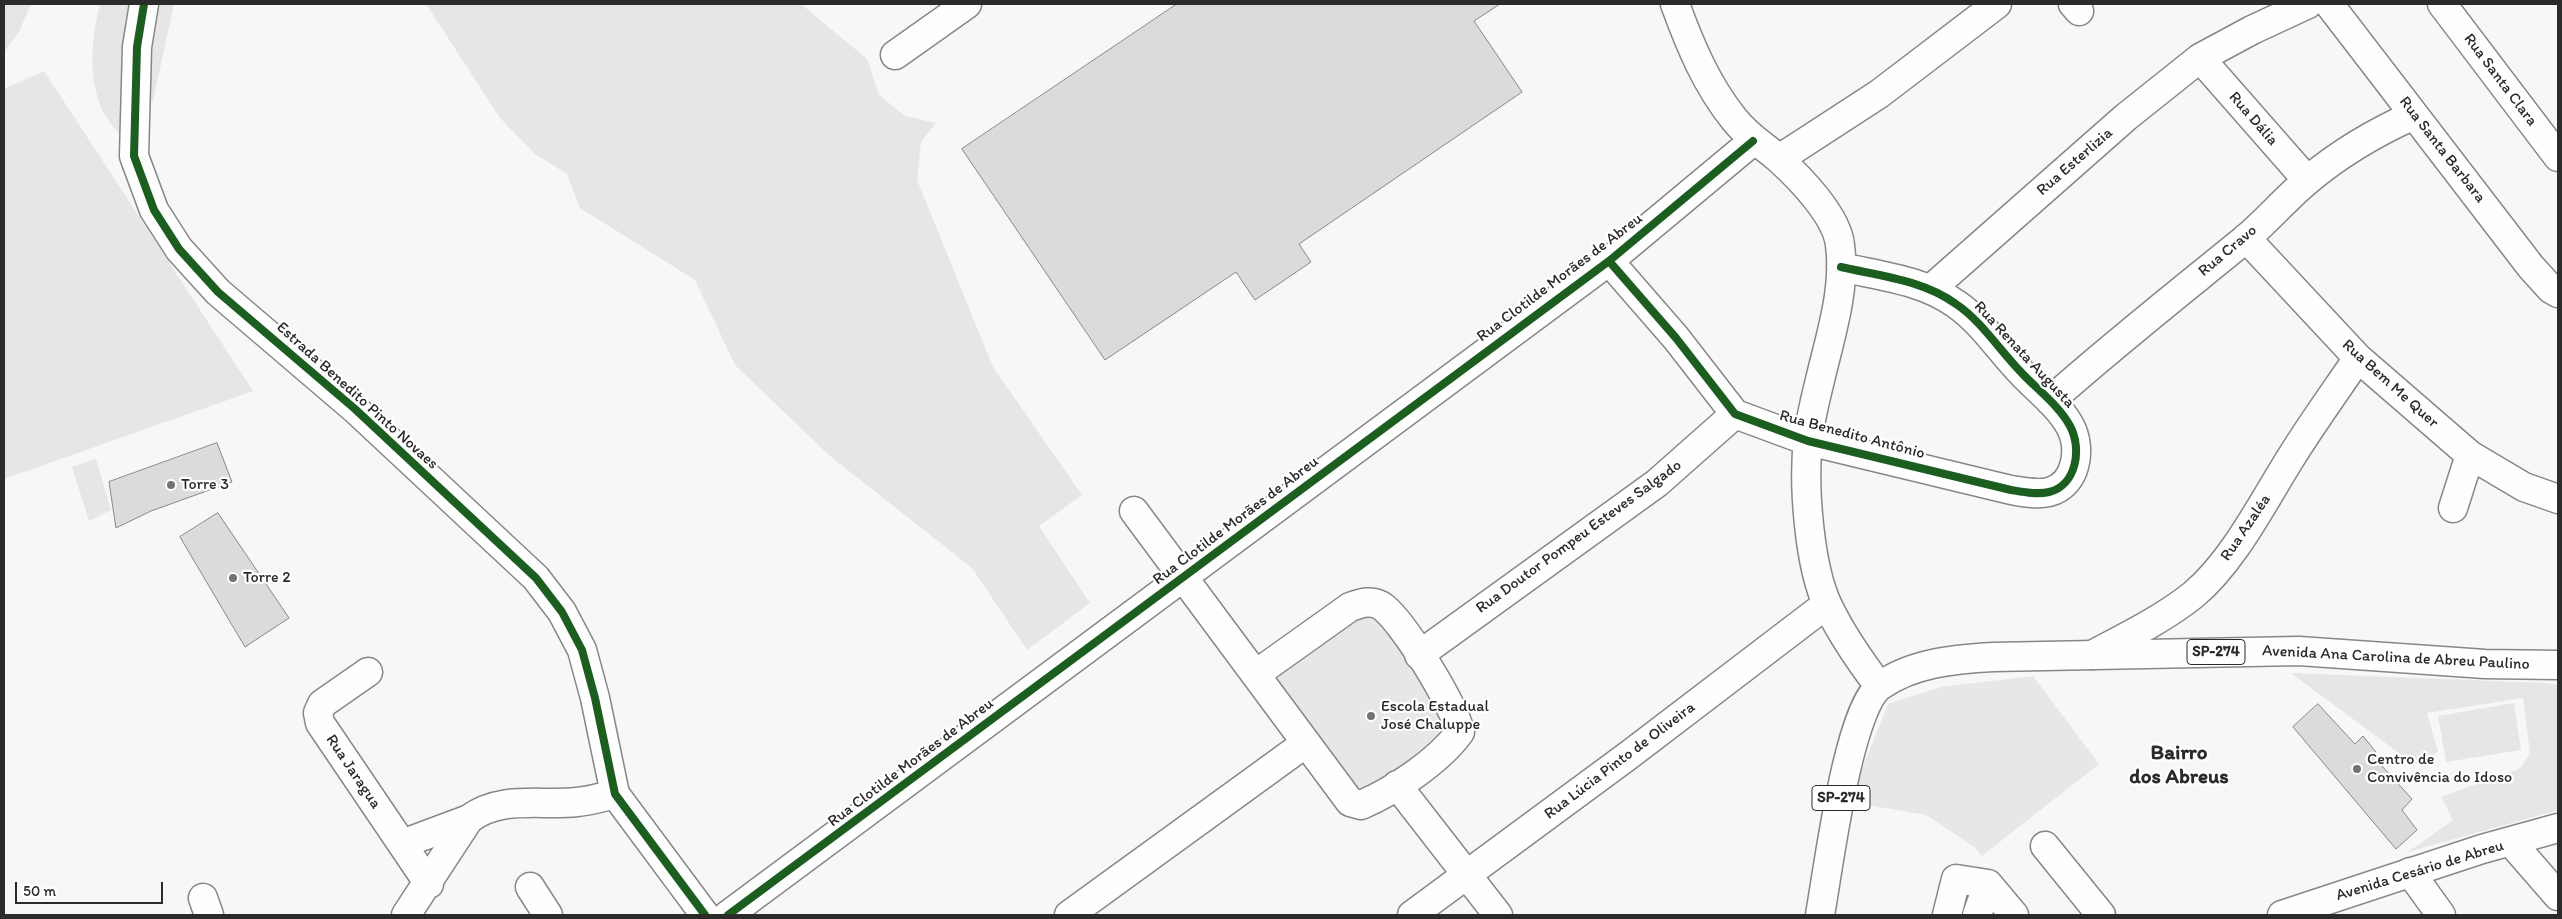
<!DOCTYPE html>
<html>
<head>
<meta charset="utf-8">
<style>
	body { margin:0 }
	#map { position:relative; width:2562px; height:919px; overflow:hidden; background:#f7f7f7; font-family:Itim,sans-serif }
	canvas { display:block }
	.frame { position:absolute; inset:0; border:5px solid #2b2b2b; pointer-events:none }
	.scale { position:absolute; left:15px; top:882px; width:148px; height:22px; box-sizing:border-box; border:2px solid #2b2b2b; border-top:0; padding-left:6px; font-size:15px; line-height:18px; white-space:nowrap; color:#2b2b2b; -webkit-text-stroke:4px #fff; paint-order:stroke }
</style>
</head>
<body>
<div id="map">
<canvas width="2562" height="919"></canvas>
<div class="frame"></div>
<div class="scale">50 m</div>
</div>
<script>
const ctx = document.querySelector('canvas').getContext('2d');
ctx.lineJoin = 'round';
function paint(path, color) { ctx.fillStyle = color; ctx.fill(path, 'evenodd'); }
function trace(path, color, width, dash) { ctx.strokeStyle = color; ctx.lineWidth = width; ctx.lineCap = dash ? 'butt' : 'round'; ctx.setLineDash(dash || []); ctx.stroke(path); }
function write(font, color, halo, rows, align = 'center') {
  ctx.font = font + ' Itim,sans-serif'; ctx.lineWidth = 4.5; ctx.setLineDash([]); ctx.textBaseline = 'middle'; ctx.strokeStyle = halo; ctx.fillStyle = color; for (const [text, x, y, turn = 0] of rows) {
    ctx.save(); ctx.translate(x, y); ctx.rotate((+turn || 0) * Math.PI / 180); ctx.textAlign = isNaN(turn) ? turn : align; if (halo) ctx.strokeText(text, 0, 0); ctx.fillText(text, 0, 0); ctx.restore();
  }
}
paint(new Path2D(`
	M 1357,613 L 1385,621 L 1412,659 L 1448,728 L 1421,757 L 1356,798 L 1269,677 Z
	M 2033,676 L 2099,764 L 1982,856 L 1974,847 L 1926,815 L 1849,802 L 1888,704 L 1941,687 Z`), '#e7e7e7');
paint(new Path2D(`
	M 4,4 L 31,4 L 19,32 L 4,52 Z
	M 100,4 L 174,4 L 153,101 L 123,138 C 117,131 110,124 106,117 C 87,84 91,39 100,4 Z
	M 426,4 L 801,4 L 867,59 L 879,95 L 905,116 L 936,123 L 921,142 L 917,180 L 993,367 L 1082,495 L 1039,526 L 1090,603 L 1027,650 L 972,568 L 830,456 L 735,365 L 695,280 L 580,208 L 567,174 L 535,154 L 500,118 Z
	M 44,71 L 253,391 L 4,479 L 4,89 Z
	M 96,459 L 111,510 L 89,521 L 72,467 Z
	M 2291,673 L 2546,683 L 2558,685 L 2558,810 L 2408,852 L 2453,820 L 2441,797 L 2521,768 L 2530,753 L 2523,698 L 2427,713 L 2438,752 L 2415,765 Z
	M 2514,703 L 2521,750 L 2446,762 L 2438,716 Z`), '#e6e6e6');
const building = new Path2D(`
	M 1177,4 L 1500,4 L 1474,21 L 1522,92 L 1299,244 L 1311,262 L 1255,300 L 1236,272 L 1105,360 L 962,149 Z
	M 217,443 L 232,482 L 151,511 L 116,528 L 109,482 Z
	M 218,513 L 289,618 L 245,647 L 180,537 Z
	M 2318,704 L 2355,744 L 2363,736 L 2376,752 L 2371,754 L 2412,799 L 2402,810 L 2417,830 L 2396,849 L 2293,727 Z`);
paint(building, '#dbdbdb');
trace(building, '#878787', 1);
const minor = new Path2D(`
	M 144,4 L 137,47 L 134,156 L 154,210 L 179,249 L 218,292 L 355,409 L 536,578 L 562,612 L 582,650 L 595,698 L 615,794 L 705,915
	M 1675,4 C 1690,45 1706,84 1734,119 C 1749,138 1762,144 1779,159 C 1800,178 1837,216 1840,245 C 1846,290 1830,337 1820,380 C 1815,400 1810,420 1808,440 C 1803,485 1809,566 1828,606 C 1842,635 1860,661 1879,686
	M 2073,4 L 2079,11
	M 2329,4 L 2531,267 L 2551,289 L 2558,293
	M 2442,4 L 2558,157
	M 895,55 L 967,4
	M 2200,58 L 2307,180
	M 1779,159 L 1879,94 L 1997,4
	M 2246,238 L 2358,358 L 2470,455 L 2524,487 L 2558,499
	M 1609,261 L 1676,338 L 1735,414 L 1808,441 L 2011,490 C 2023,492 2037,495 2049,492 C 2077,485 2082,448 2070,426 C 2058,404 2035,388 2019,370 C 1999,349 1980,320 1956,304 C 1923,280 1880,276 1841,267
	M 1932,288 L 2126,117 L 2200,58 L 2252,30 L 2308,4
	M 2050,401 C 2113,345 2179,293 2244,240 C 2266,222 2285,199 2308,180 C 2340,153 2376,132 2414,115
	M 2453,508 L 2470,455
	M 1134,511 L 1350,802 L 1361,805 C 1394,791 1439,761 1460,732 C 1455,706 1404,623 1383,607 C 1373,599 1361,603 1350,607 L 1256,674
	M 1419,655 L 1657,483 L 1735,414
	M 2092,655 C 2126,637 2163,619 2193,595 C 2233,562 2263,502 2290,459 C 2311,425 2335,392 2358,358
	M 368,672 L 322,704 L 318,713 L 320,723 L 429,884
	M 1397,785 L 1498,915
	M 2511,842 L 2558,896
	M 402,844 L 469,819
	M 2045,846 L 2101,915
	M 2410,872 L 2441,915
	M 530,887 L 548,915
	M 203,898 L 209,915
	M 406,915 L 469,819 C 501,795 540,806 577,802 C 590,801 603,797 615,794
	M 728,915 L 1609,261 L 1753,141
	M 1069,915 L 1306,743
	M 1412,915 L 1629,755 L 1827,604
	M 1947,915 L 1956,879 L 1988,884 L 2014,915
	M 1977,915 L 1988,884`);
const major = new Path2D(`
	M 1820,915 C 1828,871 1848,709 1880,686 C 1912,663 1955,659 1993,657 L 2299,651 L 2485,664 L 2558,665
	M 2282,915 L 2482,849 L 2558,828`);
trace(minor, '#878787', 31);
trace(major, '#878787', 31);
trace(minor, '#fefefe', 28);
trace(major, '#fefefe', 28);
trace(new Path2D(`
	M 144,4 L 137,47 L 134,156 L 154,210 L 179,249 L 218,292 L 355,409 L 536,578 L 562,612 L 582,650 L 595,698 L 615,794 L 705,915
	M 1609,261 L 1676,338 L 1735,414 L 1808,441 L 2011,490 C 2023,492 2037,495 2049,492 C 2077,485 2082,448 2070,426 C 2058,404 2035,388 2019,370 C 1999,349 1980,320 1956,304 C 1923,280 1880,276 1841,267
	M 728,915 L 1609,261 L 1753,141`), '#1b5e20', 8);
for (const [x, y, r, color] of [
	[171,485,5,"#727272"],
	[233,578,5,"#727272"],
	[1371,716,5,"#727272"],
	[2357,769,5,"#727272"]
]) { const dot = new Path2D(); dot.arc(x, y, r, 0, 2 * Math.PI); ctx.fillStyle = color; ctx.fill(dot); trace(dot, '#fff', 2); }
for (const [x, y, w] of [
	[2216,652,58],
	[1841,798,58]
]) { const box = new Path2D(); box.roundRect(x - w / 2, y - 12.5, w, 25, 4); ctx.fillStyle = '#fff'; ctx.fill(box); trace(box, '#2b2b2b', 1); }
write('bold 15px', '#2b2b2b', null, [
	["SP-274",2216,652],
	["SP-274",1841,798]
]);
write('16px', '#2b2b2b', '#fff', [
	["Rua Santa Clara",2500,80,53],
	["Rua Dália",2253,119,49],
	["Rua Santa Barbara",2442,150,52],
	["Rua Esterlizia",2075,162,-41],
	["Rua Cravo",2228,251,-40],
	["Rua Clotilde Morães de Abreu",1560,278,-37],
	["Rua Renata Augusta",2024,355,47],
	["Rua Bem Me Quer",2390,384,42],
	["Estrada Benedito Pinto Novaes",357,396,42],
	["Rua Benedito Antônio",1852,435,15],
	["Rua Clotilde Morães de Abreu",1236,521,-37],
	["Rua Azaléa",2246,528,-56],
	["Rua Doutor Pompeu Esteves Salgado",1579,537,-36],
	["Avenida Ana Carolina de Abreu Paulino",2396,658,3],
	["Rua Lúcia Pinto de Oliveira",1620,761,-37],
	["Rua Clotilde Morães de Abreu",911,763,-37],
	["Rua Jaragua",353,772,56],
	["Avenida Cesário de Abreu",2420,871,-17]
]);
write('16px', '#2b2b2b', '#fff', [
	["Torre 3",181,485],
	["Torre 2",243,578],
	["Escola Estadual",1381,707],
	["José Chaluppe",1381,725],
	["Centro de",2367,760],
	["Convivência do Idoso",2367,778]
], 'left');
write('bold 21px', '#2b2b2b', '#fff', [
	["Bairro",2179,754],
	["dos Abreus",2179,778]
]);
</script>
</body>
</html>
